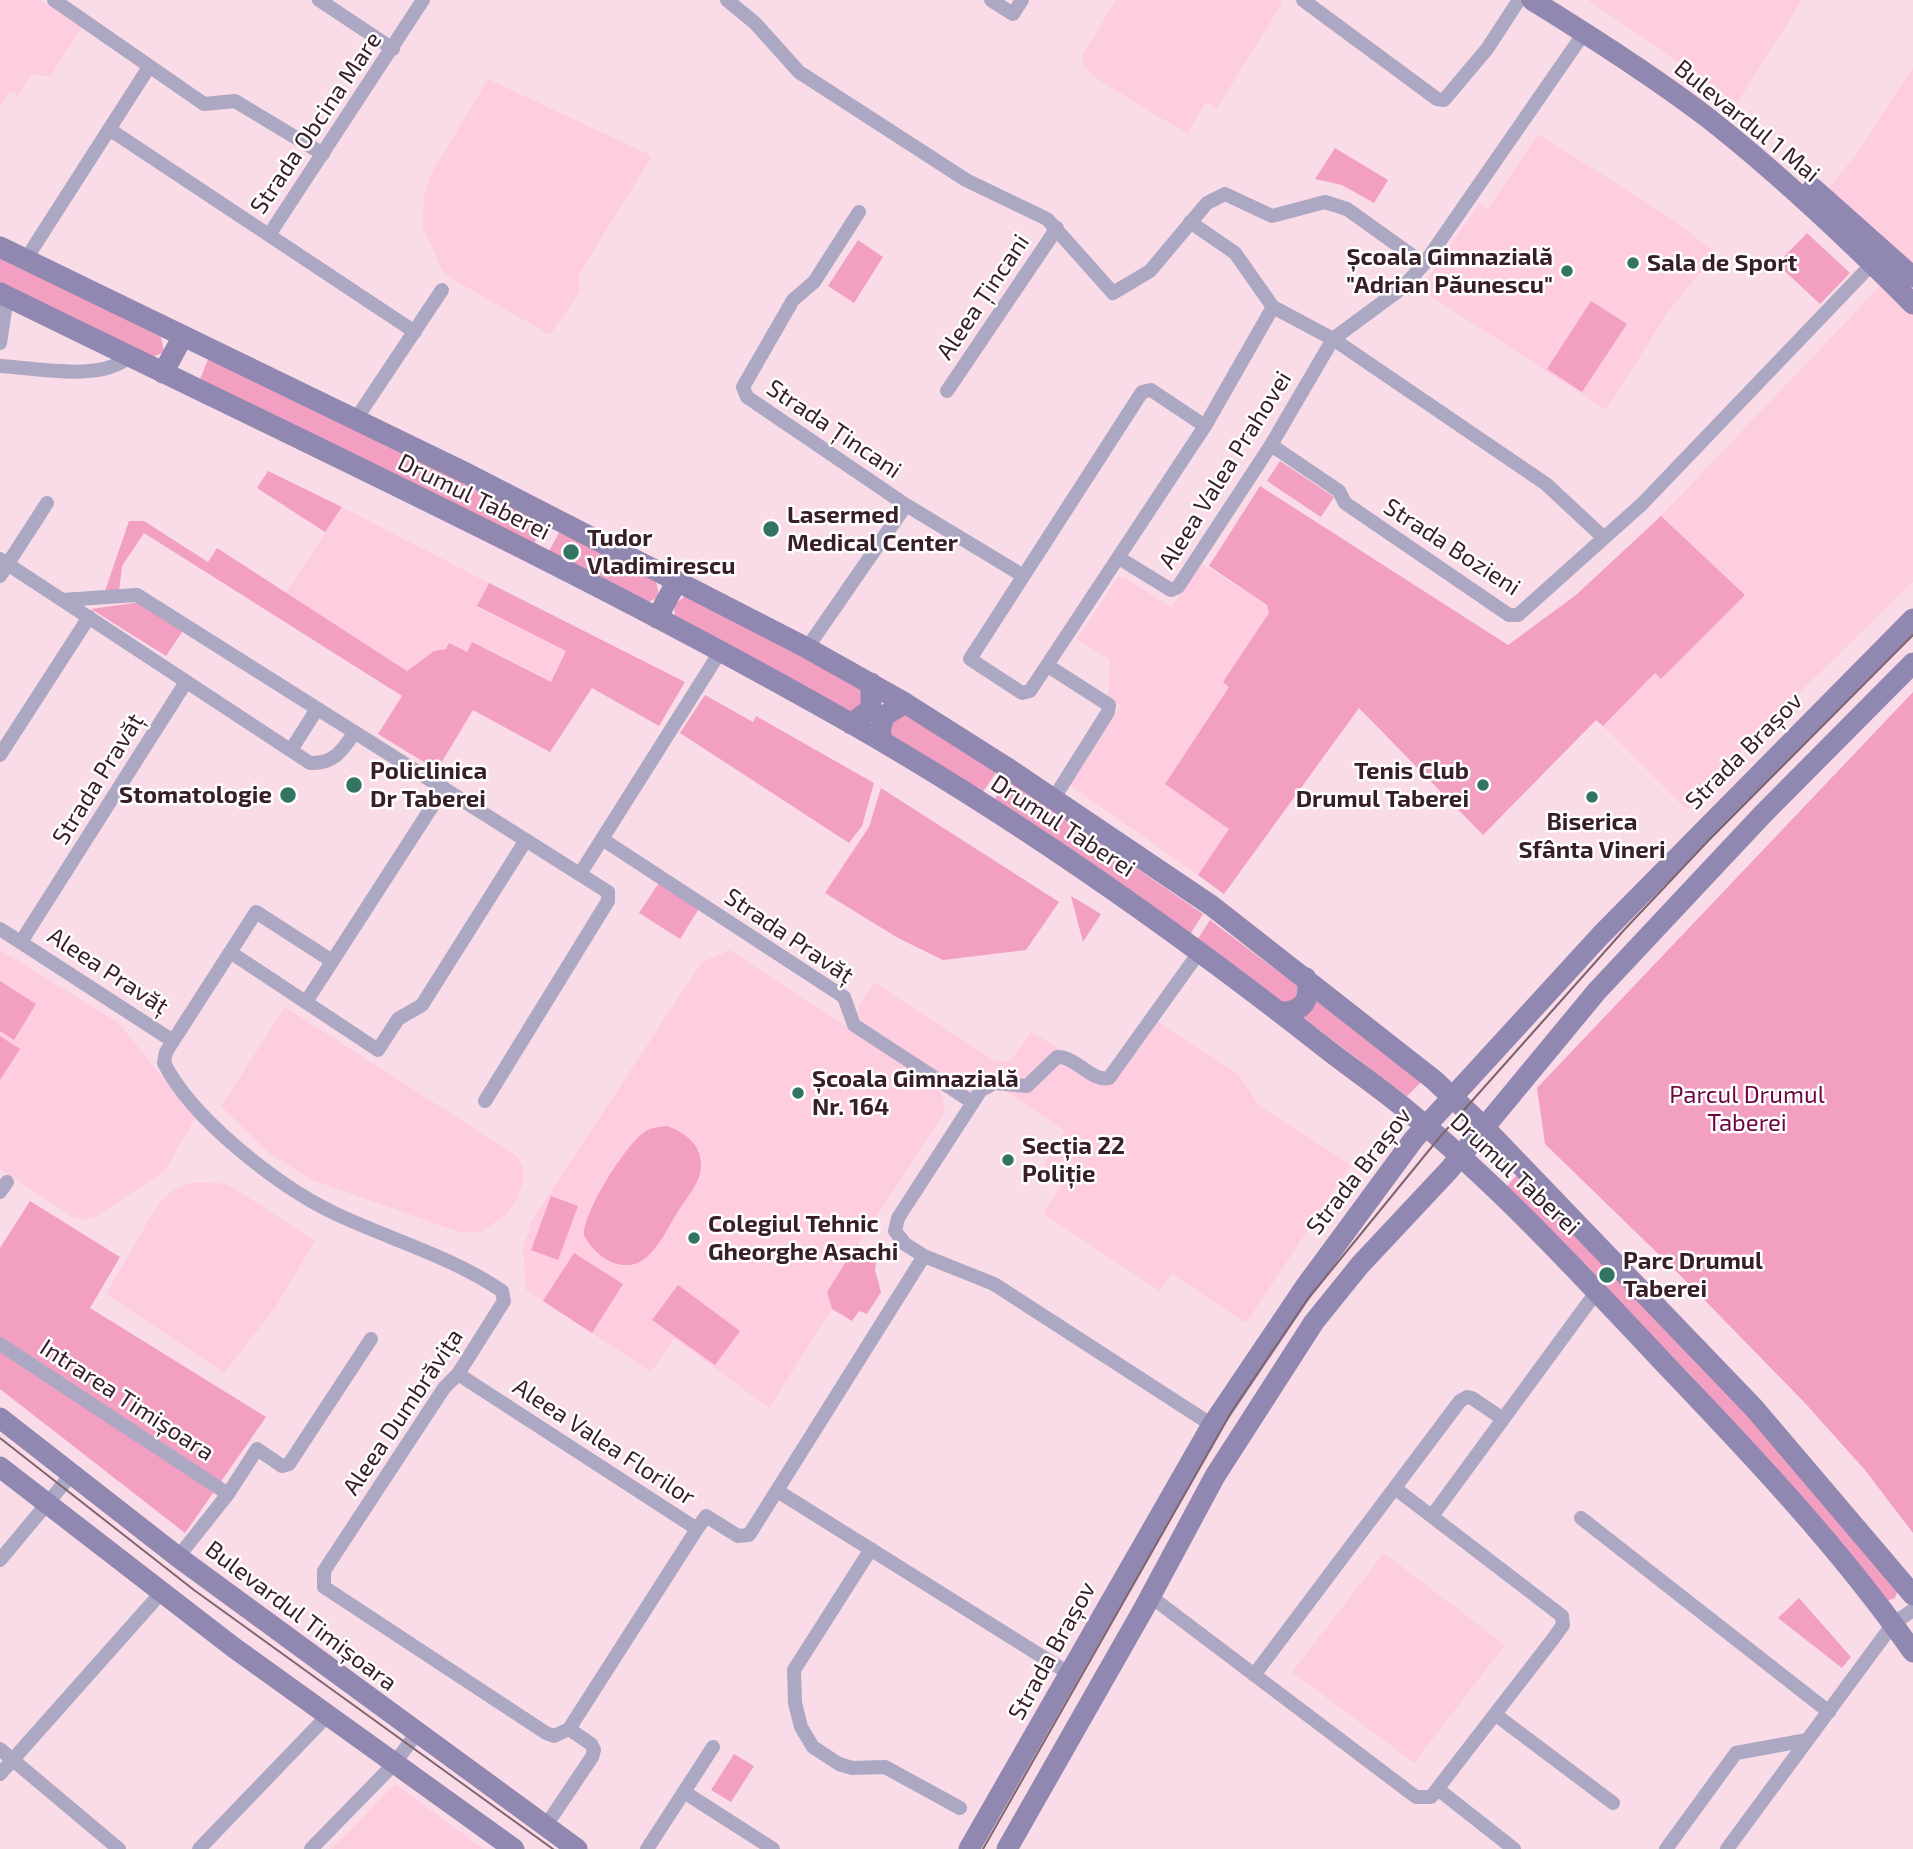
<!DOCTYPE html>
<html>
<head>
<meta charset="utf-8">
<style>
	body { margin:0 }
	canvas { display:block; background:#f9dce7 }
</style>
</head>
<body>
<canvas width="1913" height="1849"></canvas>
<script>
const ctx = document.querySelector('canvas').getContext('2d');
ctx.lineJoin = 'round';
function paint(path, color) { ctx.fillStyle = color; ctx.fill(path, 'evenodd'); }
function trace(path, color, width, dash) { ctx.strokeStyle = color; ctx.lineWidth = width; ctx.lineCap = dash ? 'butt' : 'round'; ctx.setLineDash(dash || []); ctx.stroke(path); }
function write(font, color, halo, rows, align = 'center') {
  ctx.font = font + ' "Exo 2",sans-serif'; ctx.lineWidth = 5; ctx.setLineDash([]); ctx.textBaseline = 'middle'; ctx.strokeStyle = halo; ctx.fillStyle = color; for (const [text, x, y, turn = 0] of rows) {
    ctx.save(); ctx.translate(x, y); ctx.rotate((+turn || 0) * Math.PI / 180); ctx.textAlign = isNaN(turn) ? turn : align; if (halo) ctx.strokeText(text, 0, 0); ctx.fillText(text, 0, 0); ctx.restore();
  }
}
paint(new Path2D(`
	M 0,0 L 41,0 L 82,27 L 50,77 L 32,74 L 18,96 L 10,91 L 0,107 Z
	M 1116,0 L 1279,0 L 1283,2 L 1217,108 L 1206,102 L 1187,134 L 1097,79 L 1083,65 L 1083,54 Z
	M 1588,0 L 1802,0 L 1737,103 Z
	M 1913,67 L 1913,582 L 1750,741 L 1687,810 L 1603,726 L 1655,673 L 1661,678 L 1745,595 L 1661,516 L 1882,284 L 1808,213 L 1855,156 Z
	M 488,79 L 652,156 L 578,276 L 580,291 L 550,335 L 444,274 L 423,228 L 424,194 L 431,174 Z
	M 1538,134 L 1671,218 L 1716,253 L 1668,312 L 1606,410 L 1420,289 L 1479,204 L 1488,209 Z
	M 342,507 L 489,583 L 477,607 L 567,651 L 551,682 L 472,643 L 467,652 L 434,651 L 407,671 L 286,593 Z
	M 1202,564 L 1267,605 L 1269,613 L 1223,682 L 1229,687 L 1165,784 L 1230,829 L 1198,875 L 1070,785 L 1121,706 L 1108,698 L 1110,660 L 1077,639 L 1118,577 L 1125,578 L 1171,607 Z
	M 0,950 L 119,1023 L 195,1118 L 165,1171 L 95,1217 L 85,1220 L 73,1217 L 0,1169 Z
	M 730,950 L 939,1087 L 943,1100 L 944,1113 L 828,1291 L 832,1309 L 769,1408 L 674,1338 L 651,1372 L 526,1290 L 523,1248 L 532,1220 L 702,962 Z
	M 874,982 L 995,1061 L 1010,1061 L 1031,1032 L 1105,1076 L 1148,1015 L 1238,1074 L 1259,1105 L 1351,1165 L 1246,1323 L 1172,1274 L 1160,1291 L 1043,1214 L 1065,1179 L 1044,1164 L 1065,1131 L 999,1087 L 990,1089 L 982,1101 L 860,1022 L 858,1007 Z
	M 285,1007 L 517,1156 L 523,1167 L 523,1182 L 517,1200 L 507,1214 L 482,1231 L 462,1233 L 312,1180 L 270,1154 L 221,1106 Z
	M 213,1182 L 229,1185 L 315,1241 L 277,1305 L 224,1373 L 106,1294 L 158,1204 L 173,1190 L 191,1183 Z
	M 1384,1553 L 1505,1645 L 1414,1763 L 1292,1672 Z
	M 395,1784 L 481,1847 L 483,1849 L 331,1849 Z`), '#fecee0');
paint(new Path2D(`
	M 1335,148 L 1388,180 L 1374,203 L 1342,185 L 1315,179 Z
	M 1807,233 L 1850,273 L 1820,304 L 1777,264 Z
	M 858,240 L 883,257 L 854,303 L 828,286 Z
	M 0,255 L 161,337 L 164,352 L 150,358 L 0,285 Z
	M 1591,301 L 1627,324 L 1582,392 L 1547,369 Z
	M 209,357 L 544,523 L 533,546 L 199,382 Z
	M 1280,461 L 1334,497 L 1321,517 L 1267,481 Z
	M 268,471 L 342,507 L 325,532 L 257,488 Z
	M 1260,486 L 1508,645 L 1576,595 L 1661,516 L 1745,595 L 1661,679 L 1655,673 L 1603,726 L 1596,720 L 1483,835 L 1359,708 L 1224,894 L 1198,875 L 1229,829 L 1165,784 L 1229,687 L 1223,682 L 1269,613 L 1267,605 L 1209,566 Z
	M 129,521 L 144,521 L 208,562 L 217,548 L 407,671 L 434,651 L 446,649 L 449,643 L 467,652 L 472,642 L 551,682 L 566,651 L 477,606 L 489,583 L 685,682 L 659,726 L 592,688 L 550,752 L 473,710 L 437,770 L 378,734 L 402,696 L 144,533 L 122,566 L 119,591 L 105,591 Z
	M 560,531 L 656,581 L 659,597 L 646,603 L 548,553 Z
	M 685,596 L 861,686 L 864,703 L 853,711 L 847,711 L 675,618 L 674,605 Z
	M 141,602 L 184,629 L 166,656 L 91,609 Z
	M 1913,692 L 1913,1533 L 1865,1470 L 1804,1402 L 1681,1276 L 1545,1144 L 1537,1088 Z
	M 705,695 L 753,722 L 756,716 L 874,783 L 862,826 L 849,843 L 680,733 Z
	M 901,713 L 998,770 L 982,793 L 892,738 L 889,733 L 890,721 Z
	M 1007,779 L 1203,914 L 1189,936 L 993,802 Z
	M 881,788 L 1059,902 L 1026,950 L 943,960 L 898,938 L 825,893 L 869,827 Z
	M 660,881 L 700,907 L 680,939 L 639,913 Z
	M 1071,896 L 1101,914 L 1083,942 Z
	M 1210,920 L 1296,985 L 1301,997 L 1283,1006 L 1196,942 Z
	M 0,981 L 36,1004 L 14,1040 L 0,1031 Z
	M 1315,999 L 1421,1082 L 1407,1096 L 1301,1016 Z
	M 0,1036 L 20,1049 L 0,1080 Z
	M 667,1126 C 685,1133 700,1143 701,1164 C 702,1182 686,1198 677,1213 C 669,1226 661,1243 650,1254 C 627,1278 596,1259 584,1235 C 583,1213 626,1143 646,1131 C 652,1127 660,1127 667,1126 Z
	M 1517,1175 L 1735,1399 L 1898,1590 L 1895,1598 L 1886,1601 L 1694,1379 L 1506,1187 Z
	M 551,1196 L 578,1206 L 558,1260 L 531,1250 Z
	M 30,1201 L 120,1257 L 90,1308 L 266,1417 L 185,1533 L 0,1389 L 0,1248 Z
	M 857,1244 L 877,1255 L 875,1270 L 881,1292 L 867,1314 L 859,1311 L 852,1321 L 832,1309 L 827,1292 Z
	M 574,1253 L 623,1284 L 592,1333 L 543,1301 Z
	M 678,1285 L 740,1331 L 715,1365 L 652,1320 Z
	M 1799,1598 L 1851,1657 L 1842,1668 L 1778,1618 Z
	M 734,1754 L 754,1766 L 731,1802 L 711,1790 Z`), '#f29fc1');
trace(new Path2D(`
	M 54,0 L 204,104 L 235,101 L 323,154
	M 319,0 L 393,49
	M 727,0 L 755,23 L 799,72 L 966,180 L 1047,219 L 1113,293 L 1150,271 L 1207,203 L 1225,194 L 1272,216 L 1325,202 L 1347,209 L 1424,264
	M 991,0 L 1013,14 L 1022,0
	M 1303,0 L 1437,99 L 1444,100 L 1487,49 L 1519,0
	M 109,129 L 415,332
	M 859,212 L 814,282 L 793,300 L 743,387 L 747,397 L 906,505 L 1022,575
	M 1190,222 L 1235,253 L 1273,307 L 1333,339 L 1546,484 L 1603,537
	M 269,235 L 423,0
	M 26,259 L 149,67
	M 0,343 L 7,297
	M 0,366 C 37,368 100,382 129,357
	M 947,391 L 1057,228
	M 356,419 L 442,290
	M 1205,426 L 1151,390 L 1142,392 L 970,659 L 1022,693 L 1030,691 L 1205,426 L 1273,307
	M 1271,445 L 1339,491 L 1345,503 L 1509,615 L 1518,615 L 1642,504 L 1872,264
	M 1119,558 L 1171,590 L 1178,587 L 1271,445 L 1333,339 L 1402,288 L 1424,264 L 1584,33
	M 0,559 L 310,763 C 334,764 342,751 355,732
	M 0,576 L 47,503
	M 62,600 L 137,595 L 608,892 L 608,901 L 485,1101
	M 807,648 L 906,505
	M 1048,666 L 1109,705 L 1108,712 L 1054,798
	M 291,750 L 317,709
	M 0,755 L 89,617
	M 602,839 L 844,997 L 854,1025 L 972,1102
	M 580,874 L 720,652
	M 0,929 L 173,1041
	M 21,942 L 186,682
	M 1200,951 L 1109,1078 C 1091,1082 1076,1056 1057,1057 L 1027,1086 L 995,1083 L 981,1090 L 898,1218 L 895,1231 L 905,1244 L 924,1256 L 994,1284 L 1212,1425
	M 230,952 L 378,1050 L 398,1019 L 422,1005 L 526,840
	M 332,961 L 256,912 L 166,1052 L 164,1063 C 192,1119 278,1186 334,1213 C 391,1240 448,1255 502,1291 L 504,1301 L 458,1374 L 444,1388 L 324,1571 L 324,1587 L 546,1733 L 554,1736 L 569,1729 L 591,1744 L 594,1750 L 592,1757 L 545,1827
	M 306,1002 L 444,788
	M 0,1192 L 7,1182
	M 0,1344 L 228,1494
	M 458,1374 L 697,1529 L 706,1516 L 738,1536 L 749,1535 L 924,1256
	M 779,1492 L 1070,1674
	M 1432,1516 L 1597,1291
	M 1581,1518 L 1829,1712
	M 871,1549 L 794,1670 L 795,1703 L 801,1727 L 813,1747 L 839,1764 L 852,1768 L 885,1767 L 960,1808
	M 178,1557 L 228,1494 L 257,1449 L 282,1466 L 289,1464 L 371,1339
	M 0,1560 L 71,1475
	M 1150,1596 L 1416,1797 L 1431,1797 L 1553,1639 L 1563,1625 L 1562,1616 L 1396,1489
	M 1254,1675 L 1460,1401 L 1467,1397 L 1472,1398 L 1503,1419
	M 1496,1715 L 1613,1803
	M 569,1729 L 697,1529
	M 0,1749 L 119,1849
	M 0,1774 L 161,1593
	M 1439,1790 L 1514,1849
	M 684,1792 L 773,1849
	M 199,1849 L 328,1715
	M 311,1849 L 394,1764 L 416,1734
	M 647,1849 L 713,1747
	M 1666,1849 L 1736,1753 L 1807,1740
	M 1727,1849 L 1893,1624 L 1913,1610`), '#aca7c2', 14);
trace(new Path2D(`
	M 1532,0 C 1592,37 1652,75 1708,118 C 1781,175 1848,239 1913,304
	M 1813,188 L 1913,277
	M 0,247 L 470,475 L 807,648 L 905,703 L 1006,767 L 1212,906 L 1434,1080 L 1484,1127 L 1754,1408 L 1913,1595
	M 0,293 C 285,433 575,566 852,724 C 1018,819 1174,929 1324,1047 C 1352,1069 1382,1089 1409,1112 C 1502,1188 1582,1276 1664,1363 C 1752,1455 1840,1548 1913,1652
	M 163,373 L 183,336
	M 657,618 L 677,581
	M 851,724 L 871,709 L 871,683
	M 883,742 L 880,731 L 884,716 L 905,703
	M 1280,1012 C 1303,1013 1312,999 1306,978
	M 0,1418 L 178,1557 L 577,1849
	M 0,1467 L 233,1647 L 514,1849
	M 969,1849 L 1212,1425 L 1305,1287 L 1414,1139 L 1600,936 L 1913,619
	M 1007,1849 L 1143,1610 L 1215,1476 L 1314,1322 L 1360,1265 L 1449,1170 L 1597,991 L 1763,814 L 1913,663`), '#9088b0', 21);
trace(new Path2D(`
	M 0,1438 L 194,1590 L 553,1849
	M 983,1849 L 1232,1411 L 1307,1300 L 1439,1138 L 1624,930 L 1709,840 L 1913,635`), '#7f646f', 2);
for (const [x, y, r, color] of [
	[1633,263,7,"#337463"],
	[1567,271,7,"#337463"],
	[771,529,9,"#337463"],
	[571,552,9,"#337463"],
	[354,785,9,"#337463"],
	[1483,785,7,"#337463"],
	[288,795,9,"#337463"],
	[1592,797,7,"#337463"],
	[798,1093,7,"#337463"],
	[1008,1160,7,"#337463"],
	[694,1238,7,"#337463"],
	[1607,1275,9,"#337463"]
]) { const dot = new Path2D(); dot.arc(x, y, r, 0, 2 * Math.PI); ctx.fillStyle = color; ctx.fill(dot); trace(dot, '#fff', 2.5); }
write('24px', '#381e29', '#fff', [
	["Bulevardul 1 Mai",1747,121,39],
	["Strada Obcina Mare",316,123,-56],
	["Aleea Țincani",983,297,-56],
	["Strada Țincani",834,429,34],
	["Aleea Valea Prahovei",1225,470,-58],
	["Drumul Taberei",474,497,26],
	["Strada Bozieni",1452,547,33],
	["Strada Brașov",1744,751,-45],
	["Strada Pravăț",98,779,-58],
	["Drumul Taberei",1063,826,33],
	["Strada Pravăț",789,936,34],
	["Aleea Pravăț",108,971,33],
	["Strada Brașov",1359,1171,-52],
	["Drumul Taberei",1515,1174,43],
	["Intrarea Timișoara",127,1400,33],
	["Aleea Dumbrăvița",403,1412,-56],
	["Aleea Valea Florilor",604,1442,33],
	["Bulevardul Timișoara",301,1616,37],
	["Strada Brașov",1052,1651,-61]
]);
write('bold 24px', '#381e29', '#fff', [
	["Școala Gimnazială",1553,257,"right"],
	["\"Adrian Păunescu\"",1553,285,"right"],
	["Sala de Sport",1647,263],
	["Lasermed",787,515],
	["Medical Center",787,543],
	["Tudor",587,538],
	["Vladimirescu",587,566],
	["Policlinica",370,771],
	["Dr Taberei",370,799],
	["Tenis Club",1469,771,"right"],
	["Drumul Taberei",1469,799,"right"],
	["Stomatologie",272,795,"right"],
	["Biserica",1592,822,"center"],
	["Sfânta Vineri",1592,850,"center"],
	["Școala Gimnazială",812,1079],
	["Nr. 164",812,1107],
	["Secția 22",1022,1146],
	["Poliție",1022,1174],
	["Colegiul Tehnic",708,1224],
	["Gheorghe Asachi",708,1252],
	["Parc Drumul",1623,1261],
	["Taberei",1623,1289]
], 'left');
write('24px', '#6e0441', '#fff', [
	["Parcul Drumul",1747,1095],
	["Taberei",1747,1123]
]);
</script>
</body>
</html>
